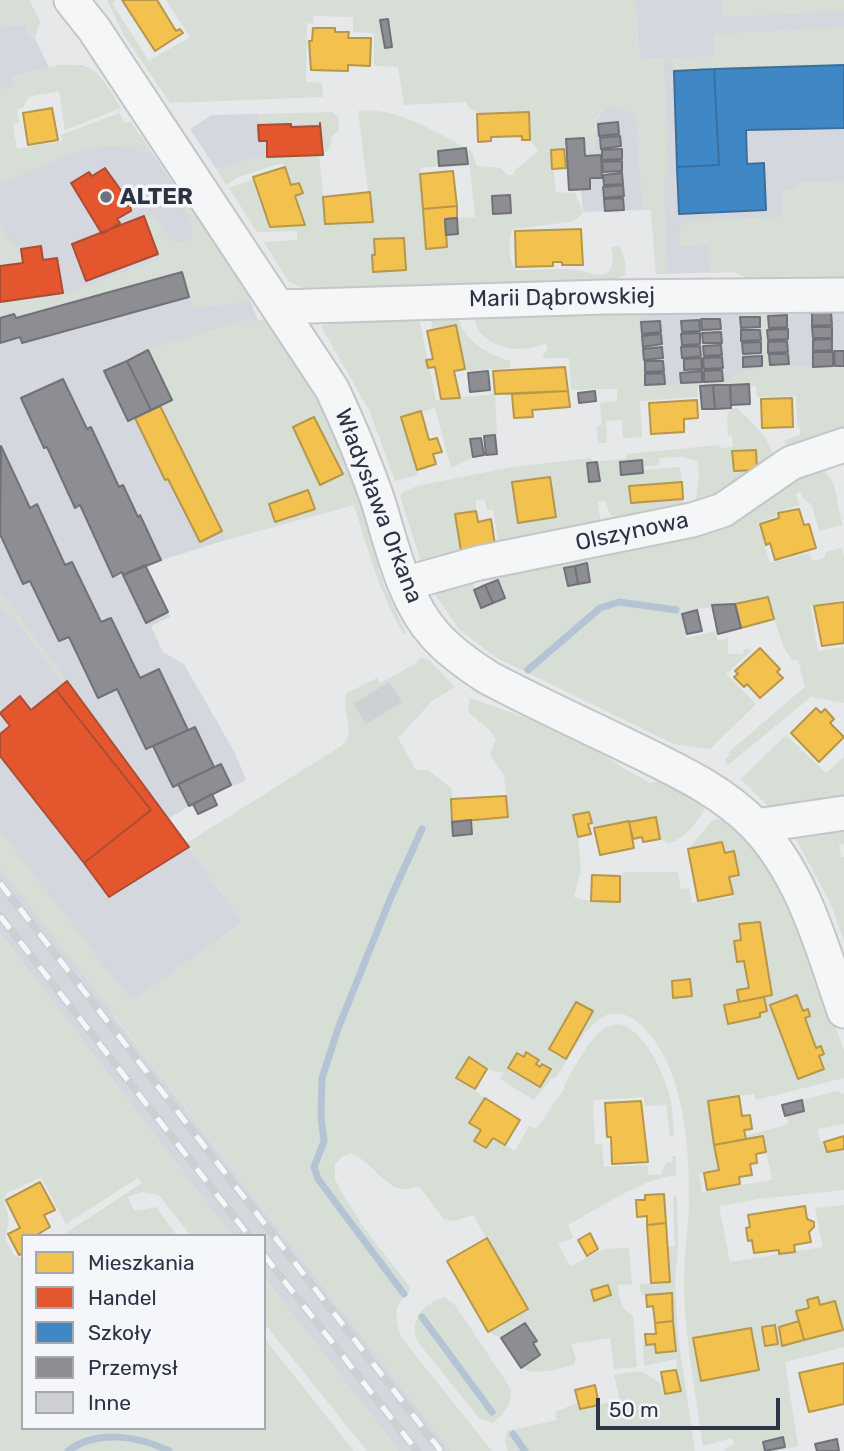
<!DOCTYPE html>
<html>
<head>
<meta charset="utf-8">
<style>
	body { margin:0 }
	#map { position:relative; width:844px; height:1451px; overflow:hidden; background:#e6e8ea; font-family:Rubik,sans-serif }
	canvas { display:block }
	.legend { position:absolute; left:21px; top:1234px; width:245px; height:196px; box-sizing:border-box; background:#f4f6f9; border:2px solid #a4a8b1; margin:0; padding:9px 12px; list-style:none; font-size:21px; color:#2b3445 }
	.legend li { display:flex; align-items:center; gap:14px; height:35px }
	.legend b { width:35px; border:2px solid #a4a8b1 }
	.scale { position:absolute; left:596px; top:1398px; width:184px; height:32px; box-sizing:border-box; border:4px solid #2b3445; border-top:0; padding-left:9px; font-size:21px; line-height:24px; white-space:nowrap; color:#2b3445; -webkit-text-stroke:5px #f4f6f9; paint-order:stroke }
</style>
</head>
<body>
<div id="map">
<canvas width="844" height="1451"></canvas>
<ul class="legend">
<li><b style="height:19px;background:#f2c14e"></b>Mieszkania</li>
<li><b style="height:19px;background:#e4572e"></b>Handel</li>
<li><b style="height:19px;background:#3f88c5"></b>Szkoły</li>
<li><b style="height:19px;background:#8d8d92"></b>Przemysł</li>
<li><b style="height:19px;background:#ced0d3"></b>Inne</li>
</ul>
<div class="scale">50 m</div>
</div>
<script>
const ctx = document.querySelector('canvas').getContext('2d');
ctx.lineJoin = 'round';
function paint(path, color) { ctx.fillStyle = color; ctx.fill(path, 'evenodd'); }
function trace(path, color, width, dash) { ctx.strokeStyle = color; ctx.lineWidth = width; ctx.lineCap = dash ? 'butt' : 'round'; ctx.setLineDash(dash || []); ctx.stroke(path); }
function write(font, color, halo, rows, align = 'center') {
  ctx.font = font + ' Rubik,sans-serif'; ctx.lineWidth = 7; ctx.setLineDash([]); ctx.textBaseline = 'middle'; ctx.strokeStyle = halo; ctx.fillStyle = color; for (const [text, x, y, turn = 0] of rows) {
    ctx.save(); ctx.translate(x, y); ctx.rotate((+turn || 0) * Math.PI / 180); ctx.textAlign = isNaN(turn) ? turn : align; if (halo) ctx.strokeText(text, 0, 0); ctx.fillText(text, 0, 0); ctx.restore();
  }
}
paint(new Path2D(`
	M 635,0 L 844,0 L 844,279 L 754,281 L 734,272 L 656,274 Z
	M 25,24 L 29,38 L 35,38 L 49,68 L 82,65 L 98,73 L 0,100 L 0,28 Z
	M 605,106 L 619,108 L 636,114 L 643,210 L 583,212 L 581,190 L 590,189 L 590,178 L 601,178 L 585,156 L 596,130 L 596,121 Z
	M 258,114 L 259,125 L 321,123 L 323,155 L 261,157 L 216,169 L 190,129 L 212,115 Z
	M 140,135 L 245,288 L 258,320 L 272,321 L 191,466 L 226,540 L 146,565 L 170,617 L 151,626 L 163,652 L 184,664 L 235,753 L 246,780 L 193,804 L 169,818 L 242,923 L 113,1015 L 451,1451 L 399,1451 L 264,1277 L 264,1236 L 232,1236 L 0,933 L 0,173 Z
	M 648,307 L 844,307 L 844,381 L 644,388 L 638,315 Z`), '#d4d7dd');
paint(new Path2D(`
	M 0,0 L 29,0 L 40,21 L 35,38 L 29,38 L 25,24 L 0,28 Z
	M 107,0 L 117,0 L 112,3 L 149,61 L 190,37 L 166,0 L 635,0 L 639,59 L 664,58 L 668,172 L 664,177 L 667,274 L 656,274 L 651,210 L 643,210 L 636,114 L 619,108 L 605,106 C 602,110 597,116 596,121 C 591,137 604,144 585,156 L 584,138 L 566,139 L 564,149 L 551,151 L 556,192 L 575,193 L 583,212 L 578,218 L 569,222 L 513,229 C 508,240 508,261 516,270 C 537,270 563,267 583,271 C 591,273 598,277 605,274 C 615,269 613,256 611,248 L 618,245 C 625,253 626,264 625,275 L 608,282 L 304,288 L 289,282 L 264,242 L 297,240 L 297,231 L 257,232 L 229,188 L 253,179 L 270,227 L 305,225 L 295,196 L 302,193 L 299,183 L 291,185 L 283,163 L 238,177 L 226,185 L 216,169 L 261,157 L 319,155 L 326,224 L 372,222 L 358,111 C 394,106 435,132 466,148 L 438,151 L 439,166 L 420,168 L 426,248 L 447,247 L 446,235 L 458,234 L 457,218 L 475,217 L 468,149 L 472,152 L 477,166 L 500,168 L 508,175 L 513,175 L 515,170 L 539,151 L 530,140 L 529,112 C 512,113 472,121 466,102 L 404,105 L 398,67 L 374,66 L 374,33 L 353,32 L 353,17 L 314,16 L 313,24 L 307,23 L 306,82 L 322,83 L 323,97 L 170,103 L 123,34 Z
	M 722,0 L 844,0 L 844,11 L 725,17 L 723,16 Z
	M 844,27 L 844,65 L 674,71 L 673,58 L 714,56 L 714,34 Z
	M 59,65 C 98,62 103,79 121,108 L 65,130 L 59,91 L 28,97 L 23,108 L 17,109 L 19,123 L 13,124 L 17,149 L 62,141 L 61,135 L 119,113 L 125,123 L 131,122 L 151,152 L 144,153 C 105,131 39,169 0,184 L 0,89 L 14,86 L 11,76 Z
	M 333,112 L 338,116 L 339,131 L 331,137 L 331,147 L 323,155 L 321,123 L 258,125 L 258,114 Z
	M 844,181 L 844,279 L 754,281 L 734,272 L 709,273 L 708,245 L 680,246 L 679,229 L 686,221 L 782,217 L 782,190 L 797,190 L 797,182 Z
	M 174,183 L 245,288 L 250,302 L 194,308 L 189,297 L 82,301 L 81,300 L 16,318 L 0,318 L 0,302 L 63,293 L 63,295 L 160,258 L 144,216 L 152,214 C 167,228 168,254 192,237 L 191,222 L 171,191 Z
	M 0,224 L 7,237 L 21,249 L 23,263 L 0,266 Z
	M 746,309 L 793,310 L 794,316 L 767,316 L 769,365 L 844,367 L 844,440 L 785,444 L 784,441 L 799,435 L 801,431 L 797,423 L 796,396 L 757,397 L 756,386 L 750,386 L 749,384 L 698,386 L 698,397 L 640,401 L 642,437 L 623,438 L 622,420 L 606,421 L 607,443 L 598,443 L 597,426 L 602,425 L 600,403 L 617,401 L 617,389 L 571,390 L 569,358 L 542,358 L 548,348 L 546,344 C 537,345 529,349 519,349 C 501,350 473,337 475,316 L 642,313 L 638,315 L 645,386 L 725,382 L 743,371 L 762,367 L 761,316 L 738,317 Z
	M 343,315 L 419,318 L 436,400 L 495,394 L 497,434 L 469,438 L 472,458 L 451,468 L 435,408 L 402,417 L 418,475 L 395,481 L 370,412 L 321,326 L 343,322 Z
	M 457,315 C 465,342 485,353 510,361 L 510,368 L 466,371 L 456,326 L 433,330 L 430,317 Z
	M 240,321 L 272,321 L 316,386 L 365,503 L 379,570 L 386,590 L 406,633 L 404,634 C 380,595 368,549 354,505 L 226,540 L 160,406 L 172,400 L 148,350 Z
	M 731,408 L 737,408 C 754,424 770,437 774,461 L 695,507 L 699,477 L 698,461 L 681,457 L 659,458 L 659,465 L 643,467 L 642,460 L 620,462 L 621,474 L 643,473 L 643,470 L 680,467 L 682,482 L 630,486 L 631,502 L 683,499 L 684,509 L 617,524 L 615,517 L 610,515 L 605,500 L 598,502 L 601,527 L 500,550 L 493,510 L 487,510 L 484,499 L 476,500 L 476,511 L 455,515 L 463,559 L 422,565 L 400,496 L 403,492 L 417,486 L 512,467 L 591,458 L 592,462 L 625,459 L 627,454 L 719,445 L 720,448 L 733,447 L 732,435 L 728,436 L 727,416 Z
	M 820,464 L 834,484 L 842,525 L 819,531 L 812,505 L 803,498 L 800,492 L 796,494 L 800,505 L 776,512 L 776,516 L 758,523 L 770,563 L 809,553 L 812,561 L 824,558 L 826,552 L 842,548 L 844,558 L 844,600 L 811,606 L 818,651 L 844,647 L 844,703 L 811,697 L 728,765 L 724,760 L 730,755 L 729,752 L 805,687 L 798,660 L 792,660 L 783,646 L 767,597 C 739,604 710,606 681,613 L 687,638 L 715,631 L 718,641 L 728,638 L 728,654 L 743,654 L 744,649 L 752,650 L 726,674 L 756,704 L 710,749 L 674,744 L 495,657 L 459,629 L 432,590 L 469,571 L 482,608 L 505,598 L 498,580 L 493,582 L 490,572 Z
	M 0,591 L 67,681 L 63,685 L 12,615 L 8,617 L 0,605 Z
	M 421,657 L 429,660 L 455,687 L 432,701 L 398,738 L 416,770 L 428,770 L 452,789 L 454,836 L 471,820 L 508,816 L 504,775 L 490,754 L 496,739 L 488,729 L 468,712 L 470,698 L 521,716 L 525,713 L 589,744 L 623,768 L 650,783 L 664,780 L 707,802 C 701,820 686,837 669,844 L 628,821 L 594,828 L 589,812 L 578,837 L 581,868 L 574,897 L 591,901 L 620,901 L 620,876 L 624,872 L 678,872 L 681,889 L 689,888 L 692,903 L 731,897 L 733,894 L 729,877 L 739,875 L 734,851 L 725,853 L 722,842 L 688,849 L 712,821 L 727,817 L 750,841 L 780,882 L 809,951 L 844,1051 L 844,1078 L 756,1100 L 754,1094 L 708,1101 L 719,1170 L 699,1174 L 702,1192 L 772,1180 L 763,1137 L 746,1139 L 745,1136 L 788,1124 L 787,1115 L 804,1110 L 802,1100 L 838,1091 L 844,1094 L 844,1124 L 817,1129 L 821,1142 L 844,1136 L 844,1190 L 758,1199 L 719,1206 L 730,1262 L 823,1247 L 815,1208 L 844,1205 L 844,1347 L 785,1362 L 798,1446 L 778,1451 L 723,1451 L 734,1444 L 732,1438 L 703,1446 C 696,1396 686,1344 684,1293 C 683,1263 688,1233 689,1203 C 690,1148 684,1066 642,1026 C 601,987 577,1047 556,1077 L 551,1079 L 534,1100 L 500,1079 L 504,1073 L 487,1069 L 469,1058 L 456,1077 L 485,1098 L 470,1123 L 481,1130 L 475,1141 L 486,1148 L 493,1138 L 515,1151 L 529,1126 L 536,1129 L 565,1088 L 564,1085 C 575,1068 585,1044 601,1031 C 633,1004 663,1070 669,1094 C 673,1107 673,1123 674,1137 L 670,1137 L 666,1105 L 645,1106 L 644,1097 L 593,1100 L 595,1144 L 602,1144 L 604,1167 L 648,1165 L 648,1175 L 661,1175 L 666,1163 L 673,1161 L 672,1156 L 676,1156 L 676,1176 C 652,1173 591,1213 568,1225 L 573,1238 L 558,1244 L 570,1266 L 604,1249 L 629,1248 L 632,1284 L 618,1285 C 619,1298 621,1309 633,1316 L 637,1367 L 614,1369 L 610,1338 L 571,1344 L 576,1359 L 574,1365 C 557,1369 537,1376 521,1368 L 540,1355 L 533,1343 L 537,1341 L 525,1323 L 501,1338 L 488,1332 L 528,1309 L 473,1215 L 454,1221 L 444,1219 L 419,1186 C 414,1187 407,1190 402,1189 C 386,1188 370,1160 350,1153 L 342,1157 L 335,1164 L 335,1179 L 342,1193 L 364,1228 L 410,1287 L 409,1293 C 391,1306 396,1318 401,1337 L 492,1451 L 451,1451 L 0,868 L 0,831 L 131,1000 L 242,924 L 187,843 L 341,746 C 359,730 339,713 347,693 L 377,678 L 380,683 L 415,664 Z
	M 786,735 L 826,773 L 844,757 L 844,806 L 778,816 L 741,779 Z
	M 844,819 L 844,844 L 839,845 L 841,857 L 844,857 L 844,941 L 830,902 L 792,832 Z
	M 0,933 L 232,1236 L 191,1236 L 159,1195 L 141,1192 L 128,1197 L 134,1211 L 156,1207 L 177,1236 L 61,1236 L 142,1183 L 138,1178 L 66,1224 L 41,1177 L 7,1193 L 4,1199 L 9,1220 L 5,1239 L 14,1255 L 20,1258 L 23,1257 L 23,1428 L 264,1428 L 264,1338 L 354,1451 L 0,1451 Z
	M 673,1196 L 677,1197 L 678,1247 L 675,1281 L 678,1336 L 695,1451 L 508,1451 L 505,1441 L 507,1431 L 557,1420 L 555,1412 L 579,1402 L 580,1409 L 620,1400 L 614,1375 L 641,1371 L 660,1383 L 663,1395 L 680,1391 L 676,1359 L 644,1366 L 643,1345 L 655,1344 L 675,1351 L 672,1293 L 641,1295 L 640,1284 L 670,1282 L 668,1247 L 675,1246 Z
	M 264,1277 L 399,1451 L 367,1451 L 264,1323 Z
	M 444,1297 L 455,1305 L 511,1389 C 513,1402 503,1416 492,1423 L 479,1418 L 418,1342 C 408,1320 423,1304 444,1297 Z`), '#d6ded6');
const homes = new Path2D(`
	M 122,0 L 157,0 L 176,31 L 180,29 L 183,33 L 155,51 Z
	M 313,28 L 335,28 L 335,32 L 349,32 L 348,38 L 371,38 L 370,66 L 348,65 L 348,71 L 311,70 L 309,41 L 312,41 Z
	M 52,108 L 58,140 L 28,145 L 23,113 Z
	M 529,112 L 530,140 L 522,140 L 522,136 L 491,137 L 491,141 L 478,142 L 477,114 Z
	M 564,149 L 566,168 L 552,169 L 551,150 Z
	M 285,167 L 291,185 L 299,183 L 303,193 L 295,196 L 305,225 L 270,227 L 253,177 Z
	M 453,171 L 457,206 L 423,209 L 420,174 Z
	M 370,192 L 373,222 L 325,224 L 323,197 Z
	M 457,206 L 457,218 L 445,219 L 447,247 L 426,249 L 423,209 Z
	M 581,229 L 583,265 L 562,265 L 562,262 L 553,262 L 553,266 L 516,267 L 515,231 Z
	M 404,238 L 406,270 L 373,272 L 372,255 L 375,255 L 374,239 Z
	M 456,325 L 465,369 L 454,371 L 460,398 L 441,399 L 435,367 L 428,368 L 426,360 L 433,359 L 427,331 Z
	M 565,367 L 568,391 L 495,394 L 493,371 Z
	M 568,391 L 570,407 L 532,410 L 533,417 L 514,418 L 512,394 Z
	M 792,398 L 793,427 L 762,428 L 761,399 Z
	M 697,400 L 698,418 L 684,419 L 684,432 L 651,434 L 649,403 Z
	M 160,406 L 222,531 L 200,542 L 168,479 L 165,480 L 135,418 Z
	M 421,411 L 429,440 L 437,438 L 442,452 L 433,454 L 436,464 L 417,470 L 401,417 Z
	M 314,417 L 343,474 L 320,485 L 293,427 Z
	M 756,450 L 757,470 L 734,471 L 732,451 Z
	M 550,477 L 556,517 L 518,523 L 512,482 Z
	M 682,482 L 683,499 L 631,503 L 629,486 Z
	M 308,490 L 315,509 L 275,522 L 269,504 Z
	M 799,509 L 804,525 L 809,524 L 816,548 L 775,560 L 770,543 L 766,545 L 760,524 L 779,518 L 778,513 Z
	M 476,511 L 478,522 L 491,519 L 495,545 L 461,551 L 455,514 Z
	M 768,597 L 774,619 L 741,628 L 735,604 Z
	M 844,602 L 844,643 L 822,646 L 814,606 Z
	M 760,648 L 780,669 L 777,672 L 783,678 L 760,698 L 747,684 L 744,687 L 734,677 L 738,674 L 735,671 Z
	M 816,708 L 821,713 L 825,709 L 834,719 L 830,723 L 844,737 L 819,762 L 791,733 Z
	M 506,796 L 508,817 L 452,822 L 451,799 Z
	M 589,812 L 592,823 L 588,824 L 591,834 L 578,837 L 573,815 Z
	M 656,817 L 660,839 L 643,842 L 642,837 L 633,839 L 629,822 Z
	M 629,821 L 634,848 L 600,855 L 594,828 Z
	M 722,842 L 725,853 L 734,851 L 739,875 L 729,877 L 733,894 L 698,901 L 688,849 Z
	M 592,875 L 620,876 L 620,902 L 591,901 Z
	M 760,922 L 772,995 L 739,1002 L 737,990 L 749,988 L 744,961 L 737,962 L 734,941 L 741,940 L 739,924 Z
	M 690,979 L 692,996 L 673,998 L 672,981 Z
	M 797,995 L 803,1011 L 808,1009 L 810,1016 L 805,1018 L 816,1048 L 821,1046 L 824,1054 L 819,1056 L 824,1069 L 798,1079 L 770,1005 Z
	M 764,997 L 767,1011 L 760,1013 L 760,1017 L 728,1024 L 724,1005 Z
	M 576,1002 L 593,1011 L 566,1059 L 549,1049 Z
	M 526,1052 L 539,1060 L 536,1064 L 540,1067 L 542,1064 L 551,1069 L 540,1087 L 508,1068 L 517,1053 L 524,1057 Z
	M 469,1057 L 487,1069 L 475,1089 L 456,1078 Z
	M 739,1096 L 742,1116 L 750,1115 L 752,1129 L 744,1130 L 746,1139 L 714,1145 L 708,1101 Z
	M 485,1098 L 520,1120 L 505,1145 L 493,1138 L 486,1148 L 474,1141 L 481,1130 L 469,1123 Z
	M 641,1101 L 648,1162 L 612,1164 L 611,1137 L 607,1137 L 605,1103 Z
	M 763,1136 L 766,1152 L 756,1154 L 757,1163 L 750,1164 L 752,1175 L 739,1177 L 740,1184 L 707,1190 L 704,1173 L 719,1170 L 714,1145 Z
	M 844,1136 L 844,1149 L 827,1152 L 824,1142 Z
	M 40,1182 L 55,1210 L 44,1215 L 50,1227 L 35,1236 L 23,1236 L 23,1253 L 19,1255 L 8,1234 L 20,1228 L 6,1200 Z
	M 664,1194 L 666,1223 L 647,1225 L 647,1216 L 637,1217 L 636,1200 L 645,1200 L 645,1195 Z
	M 805,1206 L 807,1219 L 814,1222 L 814,1227 L 809,1232 L 811,1242 L 794,1245 L 795,1252 L 779,1254 L 779,1250 L 754,1253 L 752,1240 L 748,1241 L 746,1228 L 750,1227 L 748,1215 Z
	M 666,1223 L 670,1282 L 651,1283 L 647,1225 Z
	M 590,1233 L 598,1249 L 587,1256 L 578,1240 Z
	M 487,1238 L 528,1309 L 488,1332 L 447,1261 Z
	M 608,1285 L 611,1295 L 594,1301 L 591,1290 Z
	M 672,1293 L 673,1321 L 655,1323 L 653,1306 L 647,1307 L 646,1295 Z
	M 818,1297 L 820,1305 L 835,1301 L 843,1330 L 804,1340 L 796,1311 L 809,1308 L 807,1300 Z
	M 673,1321 L 676,1351 L 656,1353 L 655,1344 L 646,1345 L 645,1334 L 656,1334 L 655,1323 Z
	M 799,1321 L 804,1340 L 782,1346 L 779,1327 Z
	M 775,1325 L 778,1344 L 765,1346 L 762,1327 Z
	M 751,1328 L 759,1370 L 701,1381 L 693,1338 Z
	M 844,1363 L 844,1404 L 809,1412 L 799,1373 Z
	M 676,1370 L 681,1391 L 665,1394 L 661,1372 Z
	M 595,1385 L 599,1405 L 580,1409 L 575,1390 Z`);
paint(homes, '#f2c14e');
trace(homes, '#b6974b', 2);
const shops = new Path2D(`
	M 320,123 L 323,155 L 267,157 L 267,141 L 259,141 L 258,125 L 291,124 L 291,127 L 320,126 Z
	M 105,168 L 130,203 L 131,211 L 117,219 L 120,223 L 102,234 L 71,183 L 89,172 L 92,176 Z
	M 144,216 L 158,254 L 86,281 L 72,244 Z
	M 41,246 L 43,260 L 57,258 L 63,293 L 0,302 L 0,266 L 23,263 L 21,249 Z
	M 67,681 L 189,847 L 109,897 L 84,863 L 151,810 L 56,690 Z
	M 56,690 L 151,810 L 84,863 L 0,756 L 0,734 L 10,726 L 0,713 L 20,696 L 31,710 Z`);
paint(shops, '#e4572e');
trace(shops, '#ac4c35', 2);
const schools = new Path2D(`
	M 844,65 L 844,128 L 746,130 L 747,164 L 764,163 L 766,210 L 679,214 L 677,167 L 719,165 L 714,69 Z
	M 714,69 L 719,165 L 677,167 L 674,71 Z`);
paint(schools, '#3f88c5');
trace(schools, '#396f9f', 2);
const industry = new Path2D(`
	M 388,19 L 392,47 L 385,48 L 380,20 Z
	M 618,122 L 619,134 L 599,136 L 598,124 Z
	M 620,136 L 621,146 L 601,149 L 600,138 Z
	M 584,138 L 585,156 L 601,155 L 602,178 L 590,178 L 590,189 L 569,190 L 566,139 Z
	M 466,148 L 468,164 L 439,166 L 438,151 Z
	M 622,149 L 622,159 L 602,160 L 602,150 Z
	M 622,161 L 622,171 L 603,172 L 602,162 Z
	M 622,173 L 623,184 L 604,185 L 603,175 Z
	M 623,185 L 624,196 L 604,198 L 603,187 Z
	M 510,195 L 511,213 L 493,214 L 492,196 Z
	M 623,198 L 624,210 L 605,211 L 604,199 Z
	M 457,218 L 458,234 L 446,235 L 445,219 Z
	M 182,272 L 189,297 L 22,343 L 20,337 L 0,343 L 0,318 L 14,314 L 16,318 Z
	M 831,312 L 832,325 L 812,326 L 812,313 Z
	M 787,315 L 787,327 L 769,328 L 768,316 Z
	M 740,317 L 760,317 L 760,327 L 741,328 Z
	M 701,319 L 720,319 L 721,329 L 702,330 Z
	M 699,320 L 700,331 L 682,332 L 681,321 Z
	M 660,321 L 661,332 L 642,334 L 641,322 Z
	M 812,327 L 832,327 L 832,338 L 813,338 Z
	M 788,329 L 788,339 L 768,340 L 767,330 Z
	M 741,330 L 760,330 L 761,340 L 741,341 Z
	M 721,332 L 722,343 L 703,343 L 702,333 Z
	M 700,333 L 700,344 L 682,345 L 681,334 Z
	M 661,334 L 662,344 L 643,347 L 642,336 Z
	M 832,339 L 832,350 L 813,351 L 813,340 Z
	M 787,341 L 788,352 L 768,353 L 768,342 Z
	M 761,342 L 761,353 L 743,354 L 742,343 Z
	M 721,345 L 722,355 L 704,356 L 703,346 Z
	M 700,346 L 701,356 L 682,358 L 681,347 Z
	M 662,347 L 663,358 L 644,360 L 643,349 Z
	M 148,350 L 172,400 L 151,410 L 127,361 Z
	M 834,351 L 844,351 L 844,366 L 835,366 Z
	M 813,352 L 833,352 L 833,366 L 813,367 Z
	M 769,354 L 788,354 L 789,364 L 770,365 Z
	M 762,356 L 762,366 L 743,367 L 743,357 Z
	M 722,357 L 723,368 L 704,369 L 703,358 Z
	M 701,358 L 702,369 L 684,370 L 684,359 Z
	M 127,361 L 151,410 L 128,421 L 104,371 Z
	M 645,361 L 663,361 L 664,371 L 645,372 Z
	M 722,370 L 723,381 L 704,382 L 704,371 Z
	M 488,371 L 490,390 L 470,392 L 468,373 Z
	M 702,371 L 702,382 L 681,383 L 680,373 Z
	M 664,373 L 665,384 L 645,385 L 645,374 Z
	M 63,379 L 87,429 L 91,427 L 119,487 L 123,485 L 138,517 L 140,515 L 161,560 L 123,575 L 122,572 L 113,577 L 80,505 L 75,508 L 47,447 L 44,448 L 21,398 Z
	M 749,384 L 750,404 L 731,405 L 730,385 Z
	M 713,385 L 730,385 L 731,408 L 715,409 Z
	M 713,385 L 715,409 L 702,409 L 700,386 Z
	M 595,391 L 596,401 L 579,403 L 578,393 Z
	M 495,435 L 497,454 L 486,455 L 484,436 Z
	M 481,438 L 484,455 L 473,457 L 470,439 Z
	M 1,446 L 30,508 L 37,504 L 65,565 L 72,562 L 101,622 L 111,618 L 140,678 L 159,669 L 188,730 L 146,749 L 117,689 L 98,698 L 69,637 L 59,641 L 30,581 L 23,584 L 0,534 Z
	M 642,460 L 643,473 L 621,475 L 620,462 Z
	M 597,462 L 600,481 L 589,482 L 587,463 Z
	M 587,563 L 590,582 L 578,584 L 575,566 Z
	M 145,565 L 168,612 L 146,623 L 123,575 Z
	M 575,566 L 578,584 L 568,586 L 564,568 Z
	M 498,580 L 505,598 L 493,603 L 485,585 Z
	M 485,585 L 493,603 L 481,608 L 474,590 Z
	M 735,604 L 741,628 L 718,634 L 712,605 Z
	M 697,610 L 702,631 L 687,634 L 682,614 Z
	M 195,727 L 214,767 L 173,787 L 153,746 Z
	M 221,764 L 231,785 L 189,806 L 178,784 Z
	M 212,794 L 217,805 L 198,814 L 193,804 Z
	M 471,820 L 472,834 L 453,836 L 452,822 Z
	M 802,1100 L 804,1111 L 785,1116 L 782,1105 Z
	M 525,1323 L 537,1341 L 533,1343 L 540,1355 L 521,1368 L 501,1338 Z
	M 783,1437 L 785,1447 L 765,1451 L 763,1442 Z
	M 837,1439 L 839,1451 L 817,1451 L 815,1444 Z`);
paint(industry, '#8d8d92');
trace(industry, '#70727b', 2);
trace(new Path2D(`
	M 528,670 L 600,608 L 619,602 L 676,610
	M 404,1294 L 318,1179 L 314,1167 L 324,1141 L 321,1116 L 322,1078 L 339,1026 L 391,897 L 422,829
	M 422,1317 L 492,1412
	M 513,1434 L 525,1451
	M 68,1451 C 96,1429 139,1436 169,1451`), '#b4c4d5', 7);
paint(new Path2D(`
	M 389,682 L 402,702 L 366,724 L 354,704 Z`), '#ced0d3');
const minor = new Path2D(`
	M 71,0 L 94,29 L 332,389 C 349,425 364,461 377,498 C 392,544 402,598 435,635 C 451,653 470,666 489,678 C 538,704 589,727 638,751 C 680,772 722,791 755,825 C 803,875 822,947 844,1011
	M 279,307 L 605,297 L 844,295
	M 406,586 L 422,579 L 479,563 L 692,520 L 723,510 L 791,463 L 844,445
	M 756,826 L 844,813`);
trace(minor, '#c4c6c8', 37);
trace(minor, '#f5f6f7', 33);
const rail = new Path2D(`
	M 0,883 L 441,1451
	M 0,916 L 249,1236
	M 264,1255 L 417,1451`);
trace(rail, '#cecfd2', 8);
trace(rail, '#f4f6f9', 5, [16]);
for (const [x, y, r, color] of [
	[106,197,7,"#6c737f"]
]) { const dot = new Path2D(); dot.arc(x, y, r, 0, 2 * Math.PI); ctx.fillStyle = color; ctx.fill(dot); trace(dot, '#f4f6f9', 2.5); }
write('bold 23px', '#2b3445', '#f4f6f9', [
	["ALTER",120,197]
], 'left');
write('23px', '#2b3445', '#f4f6f9', [
	["Marii Dąbrowskiej",562,298,-1],
	["Władysława Orkana",378,506,69],
	["Olszynowa",632,532,-12]
]);
</script>
</body>
</html>
